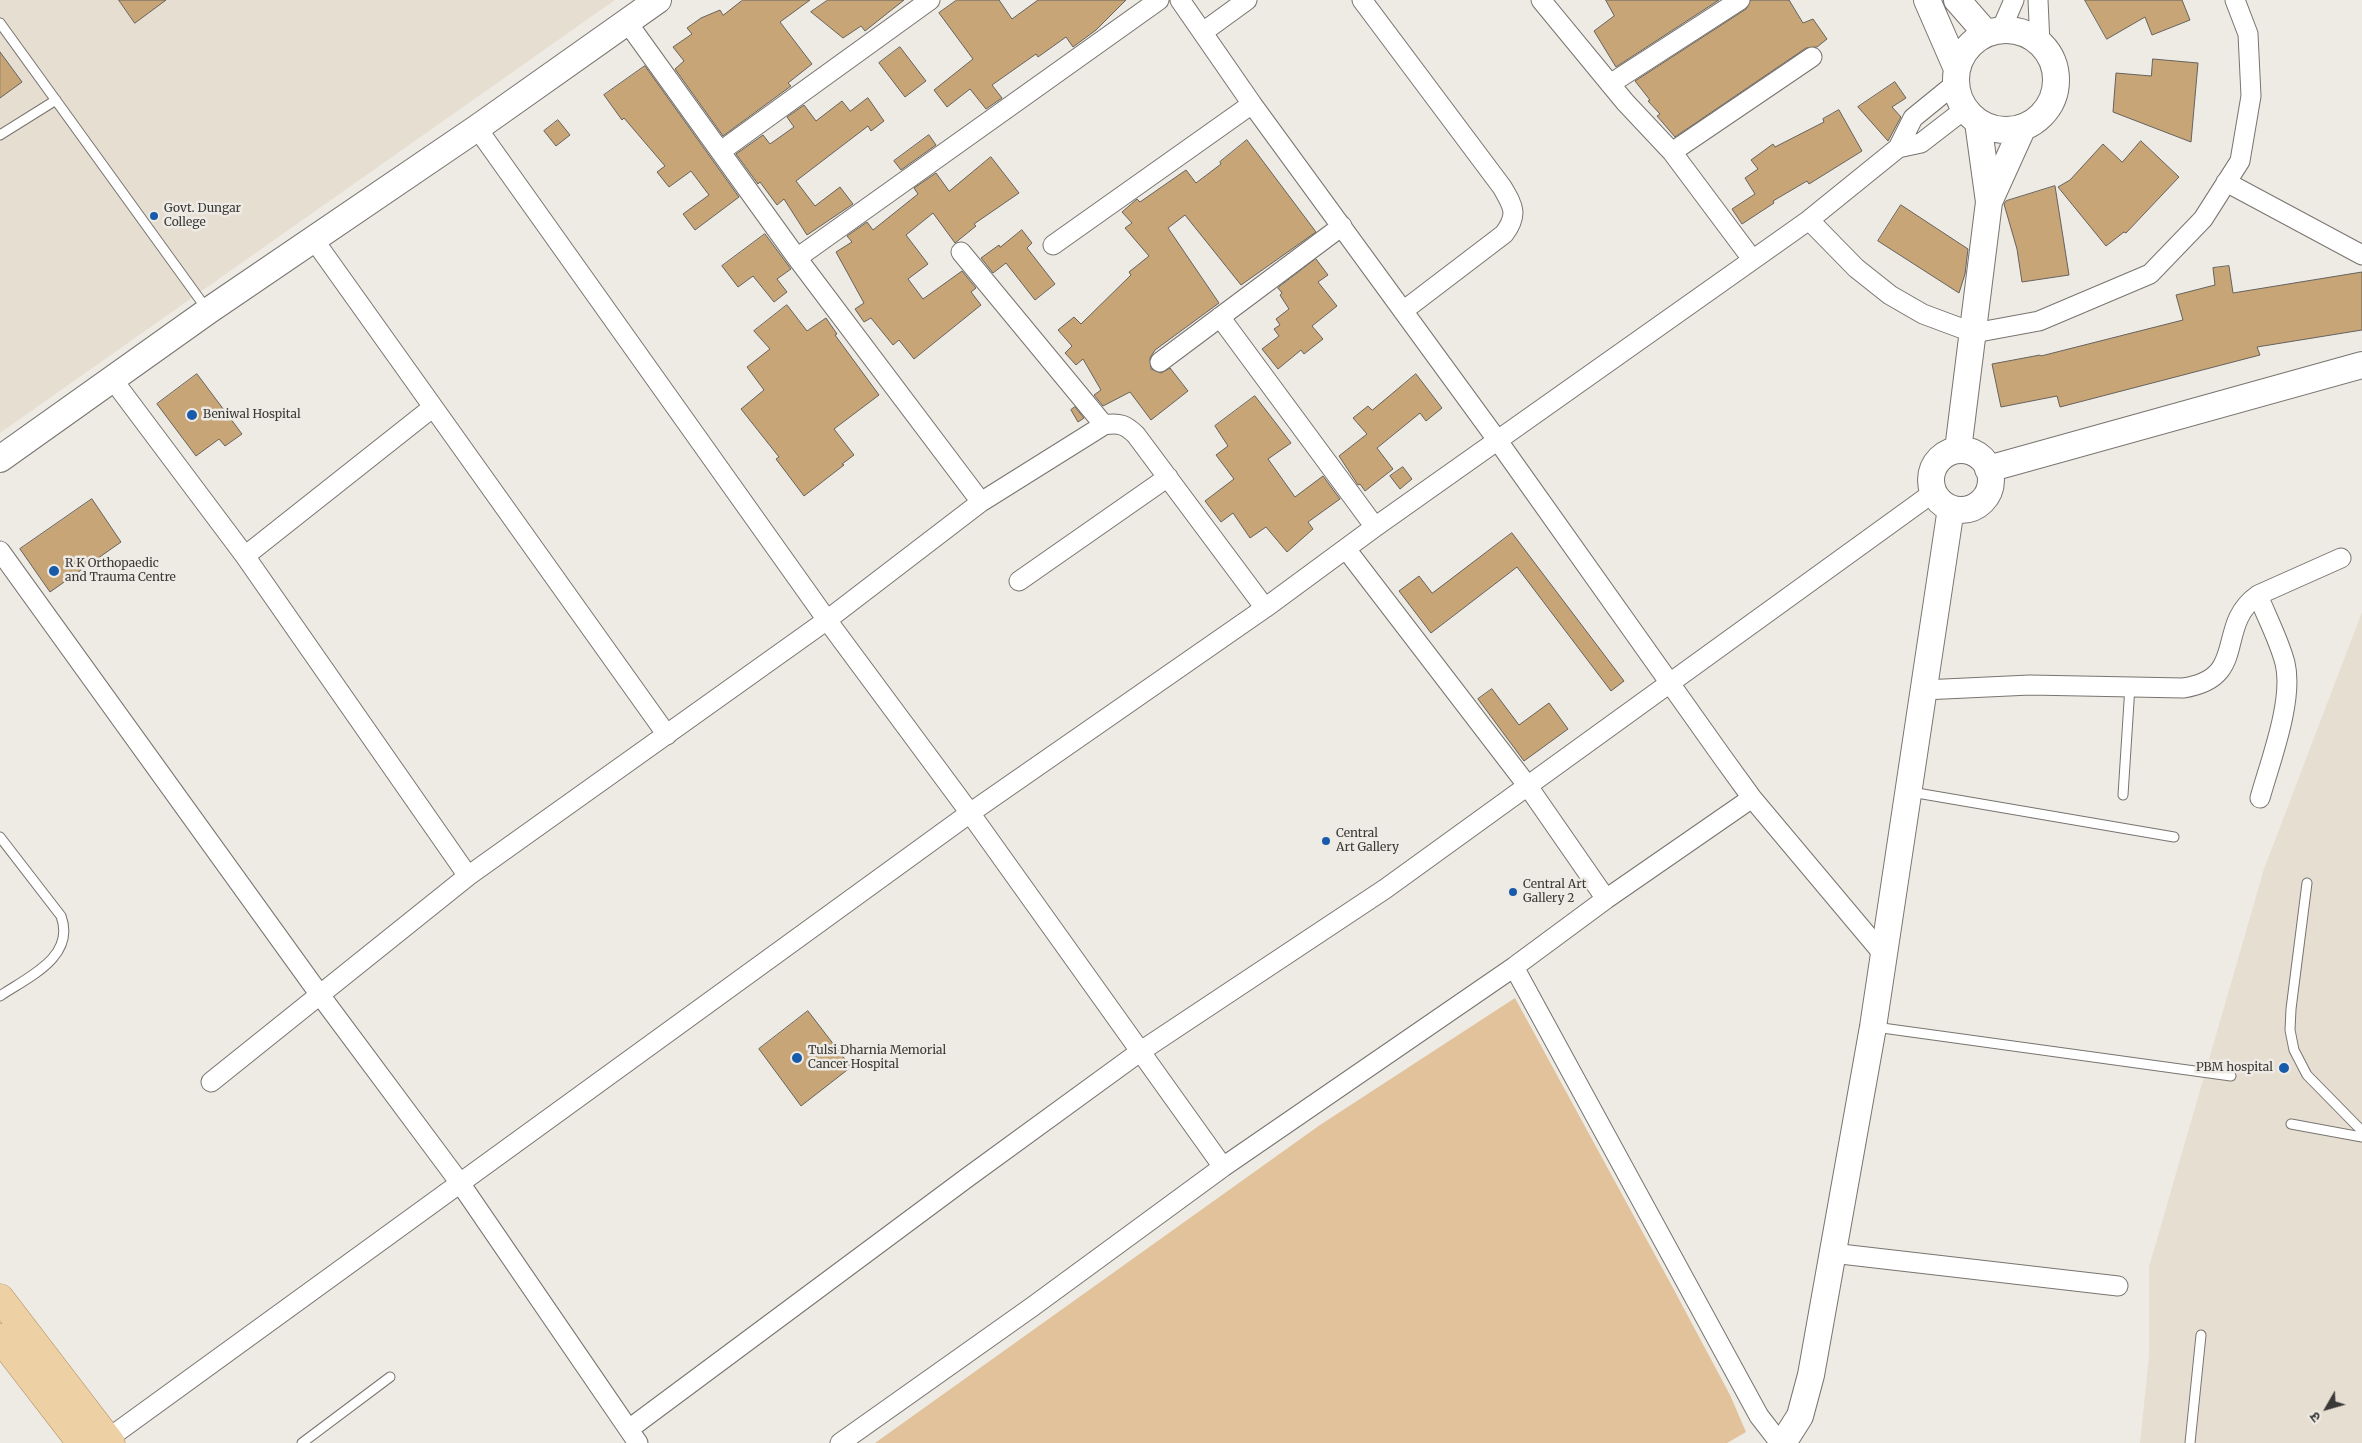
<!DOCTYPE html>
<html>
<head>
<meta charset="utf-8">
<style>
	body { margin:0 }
	#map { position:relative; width:2362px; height:1443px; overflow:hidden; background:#eeeae4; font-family:Merriweather,"Noto Sans Devanagari",serif }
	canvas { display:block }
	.north { position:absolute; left:2302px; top:1383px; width:50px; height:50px; -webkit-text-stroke:4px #eeeae4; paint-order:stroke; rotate:232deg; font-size:14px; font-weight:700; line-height:20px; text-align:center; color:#3b3937 }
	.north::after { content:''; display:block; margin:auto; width:18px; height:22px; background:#3b3937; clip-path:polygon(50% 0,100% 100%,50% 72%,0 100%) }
</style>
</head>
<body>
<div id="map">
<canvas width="2362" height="1443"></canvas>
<div class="north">उ</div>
</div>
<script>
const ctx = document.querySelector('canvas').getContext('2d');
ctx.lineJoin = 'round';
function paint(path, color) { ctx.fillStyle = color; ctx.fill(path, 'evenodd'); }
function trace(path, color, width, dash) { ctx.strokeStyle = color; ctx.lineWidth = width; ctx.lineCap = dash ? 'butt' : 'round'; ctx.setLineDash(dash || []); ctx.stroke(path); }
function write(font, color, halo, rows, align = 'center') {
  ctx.font = font + ' Merriweather,serif'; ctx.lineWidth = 5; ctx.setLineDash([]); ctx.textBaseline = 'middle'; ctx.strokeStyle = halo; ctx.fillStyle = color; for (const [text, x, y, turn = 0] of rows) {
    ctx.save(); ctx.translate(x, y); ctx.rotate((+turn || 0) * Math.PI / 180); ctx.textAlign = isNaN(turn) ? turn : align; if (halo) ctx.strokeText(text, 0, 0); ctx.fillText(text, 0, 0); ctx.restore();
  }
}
paint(new Path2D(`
	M 0,0 L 615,0 L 0,433 Z
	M 2362,612 L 2362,1443 L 2140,1443 L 2149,1356 L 2149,1267 L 2264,869 Z`), '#e7ded2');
paint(new Path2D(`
	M 1515,998 L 1673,1288 L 1730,1395 L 1746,1432 L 1727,1443 L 875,1443 L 1320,1125 Z`), '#e1c29a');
const building = new Path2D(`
	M 119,0 L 166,0 L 135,23 Z
	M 743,0 L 810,0 L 780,22 L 812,64 L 788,83 L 791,86 L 723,136 L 675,69 L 684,61 L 673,47 L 692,34 L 687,28 L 701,18 L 720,10 L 723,15 Z
	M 828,0 L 904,0 L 865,31 L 861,26 L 843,38 L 811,12 Z
	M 957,0 L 999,0 L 1012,19 L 1038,0 L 1126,0 L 1096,30 L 1073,47 L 1066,37 L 1038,57 L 1036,54 L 992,85 L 1002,98 L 986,109 L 970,89 L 947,107 L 934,90 L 973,59 L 939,13 Z
	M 1606,0 L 1719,0 L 1616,67 L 1594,31 L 1614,16 Z
	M 1751,0 L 1789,0 L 1803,23 L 1813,19 L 1827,39 L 1817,47 L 1806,48 L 1675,137 L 1657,116 L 1660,114 L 1648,101 L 1650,100 L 1635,81 L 1746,9 Z
	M 2085,0 L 2182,0 L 2190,20 L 2152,35 L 2145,17 L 2107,39 Z
	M 900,47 L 926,81 L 905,97 L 879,63 Z
	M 0,52 L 22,82 L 0,98 Z
	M 2153,59 L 2198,63 L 2191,142 L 2113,112 L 2116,73 L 2151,76 Z
	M 645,66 L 739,197 L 695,230 L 683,214 L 709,195 L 691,171 L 669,187 L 657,172 L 665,166 L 624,118 L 622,120 L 604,95 Z
	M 1895,82 L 1906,98 L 1892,107 L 1901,117 L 1888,141 L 1858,107 Z
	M 868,98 L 884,121 L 871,131 L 868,126 L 796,181 L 815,206 L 840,187 L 853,204 L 807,235 L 784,199 L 777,205 L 760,182 L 758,184 L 736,154 L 763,135 L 770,144 L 794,127 L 787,117 L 804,105 L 816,121 L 842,101 L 850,111 Z
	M 1839,110 L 1862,151 L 1809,184 L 1807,181 L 1773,201 L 1774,203 L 1742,224 L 1732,209 L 1755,194 L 1745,178 L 1758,169 L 1751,160 L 1773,144 L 1775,147 L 1824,122 L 1823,119 Z
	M 558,120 L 570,135 L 556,146 L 544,131 Z
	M 929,135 L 936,145 L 901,170 L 894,161 Z
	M 1247,140 L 1316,232 L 1241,285 L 1185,215 L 1168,228 L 1219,303 L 1155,350 L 1150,358 L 1151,369 L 1161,373 L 1170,368 L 1188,391 L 1151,420 L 1130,392 L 1103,406 L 1094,395 L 1101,390 L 1083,359 L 1076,365 L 1065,353 L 1072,346 L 1058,330 L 1074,317 L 1081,324 L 1131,275 L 1129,272 L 1149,256 L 1125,228 L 1132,223 L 1122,212 L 1137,199 L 1140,202 L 1186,170 L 1196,183 L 1221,164 L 1220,162 Z
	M 2141,141 L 2179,177 L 2126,233 L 2124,232 L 2106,246 L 2058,187 L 2070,180 L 2103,144 L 2122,162 Z
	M 991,157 L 1019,193 L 974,224 L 976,226 L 955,243 L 933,213 L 906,235 L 928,264 L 908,279 L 923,299 L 962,271 L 976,288 L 971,292 L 981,305 L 914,359 L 899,340 L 893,345 L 871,318 L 864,322 L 855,309 L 864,303 L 836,252 L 852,242 L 847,236 L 867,222 L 873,230 L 918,194 L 914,188 L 936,173 L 949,191 Z
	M 2055,186 L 2069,275 L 2022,282 L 2017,249 L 2004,204 L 2006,201 Z
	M 1901,205 L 1968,249 L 1965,274 L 1959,293 L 1878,241 Z
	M 1022,230 L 1032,243 L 1027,248 L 1055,284 L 1035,300 L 1006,263 L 993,273 L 981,258 L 999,245 L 1000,247 Z
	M 765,234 L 791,269 L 777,279 L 787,292 L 774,302 L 753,276 L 738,287 L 722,266 Z
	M 1316,259 L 1328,275 L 1318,282 L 1337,306 L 1312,326 L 1323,339 L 1304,354 L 1301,350 L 1278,369 L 1262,349 L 1279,336 L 1274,329 L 1280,325 L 1276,319 L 1289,309 L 1280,295 L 1282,293 L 1278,288 Z
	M 2229,266 L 2233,293 L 2362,272 L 2362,330 L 2257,347 L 2260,355 L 2060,407 L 2057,396 L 2001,407 L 1992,364 L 2040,355 L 2041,356 L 2183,320 L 2176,295 L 2215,285 L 2213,268 Z
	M 787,305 L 807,331 L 826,318 L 837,334 L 835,335 L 879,395 L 834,429 L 854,455 L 842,464 L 844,465 L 804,496 L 776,459 L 779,457 L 741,409 L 764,390 L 747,367 L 770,349 L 754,331 Z
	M 197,374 L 242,434 L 225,446 L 219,439 L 196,456 L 157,404 Z
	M 1416,374 L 1442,408 L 1426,421 L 1420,413 L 1377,448 L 1393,469 L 1365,491 L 1360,484 L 1358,485 L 1339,456 L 1367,434 L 1353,418 L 1368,406 L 1372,410 Z
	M 1255,396 L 1291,443 L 1268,459 L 1295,497 L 1323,476 L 1340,499 L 1308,522 L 1313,529 L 1287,552 L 1266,527 L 1250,538 L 1233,513 L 1221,522 L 1205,501 L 1234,479 L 1216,455 L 1228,446 L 1215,426 Z
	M 1075,407 L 1084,418 L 1078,422 L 1071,410 Z
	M 1403,467 L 1412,479 L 1400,489 L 1390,476 Z
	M 92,499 L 121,542 L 50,592 L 20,549 Z
	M 1512,533 L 1624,681 L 1611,691 L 1517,567 L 1431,633 L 1399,591 L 1419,576 L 1432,593 Z
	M 1492,689 L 1519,725 L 1549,703 L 1568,729 L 1524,761 L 1478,699 Z
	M 808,1011 L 851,1067 L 801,1106 L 759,1049 Z`);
paint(building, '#c7a576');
trace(building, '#66625d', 1);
const lane = new Path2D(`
	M 0,23 L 206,308
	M 0,135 L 56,100
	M 1911,792 L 2174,837
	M 2123,795 L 2130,686
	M 0,837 L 61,916 C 76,957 28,977 0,996
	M 2307,883 L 2291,1009 L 2290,1030 L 2294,1050 L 2307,1075 L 2362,1131
	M 1875,1027 L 2231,1076
	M 2291,1124 L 2362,1137
	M 302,1443 L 390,1377
	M 2190,1443 L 2201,1335`);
const street = new Path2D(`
	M 1180,0 L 1252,104 L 1498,441 L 1723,758 L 1752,798 L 1883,954
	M 1362,0 L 1502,187 C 1513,206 1519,214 1504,234 L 1403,311
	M 1541,0 L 1625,102 L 1672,152 L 1752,259
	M 2038,0 L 2040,44
	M 627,22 L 797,258 L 981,502
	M 2001,30 L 2014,0
	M 1203,32 L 1247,0
	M 1610,84 L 1740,0
	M 477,128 L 827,620 L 970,813 L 1223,1167
	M 1898,148 L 1921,143 L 1965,109
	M 721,151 L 930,0
	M 1672,152 L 1812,57
	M 2226,182 L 2362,255
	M 1809,220 L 1856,268 L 1890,295 L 1923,314 L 1974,333 L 2039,321 L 2150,274 L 2203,219 L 2240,161 L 2251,96 L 2248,34 L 2235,0
	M 314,240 L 667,735
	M 1053,245 L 1252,104
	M 961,252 L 1104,425
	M 797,258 L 1159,0
	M 1220,317 L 1375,527
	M 1160,362 L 1342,226
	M 113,380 L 245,556 L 468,876
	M 1346,549 L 1527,785 L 1606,899
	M 0,551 L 320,995 L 460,1183 L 638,1443
	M 245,556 L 432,408
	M 1019,581 L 1168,477
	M 2258,595 C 2267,618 2279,640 2285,663 C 2294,700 2270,762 2260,798
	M 1923,690 L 2030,685 L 2183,688 C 2250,678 2214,626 2258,595 L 2341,558
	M 1514,967 L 1759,1416 L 1780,1443
	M 211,1082 L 468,876 L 827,620 L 981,502 L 1104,425 C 1119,422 1126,425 1136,435 L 1265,608
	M 1832,1253 L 2118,1286
	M 629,1429 L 968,1177 L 1141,1051 L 1385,889 L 1934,492
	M 102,1443 L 970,813 L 1265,608 L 1375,527 L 1809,220 L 1898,148 L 1913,118 L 1956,83
	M 840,1443 L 1032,1307 L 1223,1167 L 1514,967 L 1606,899 L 1752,798`);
const secondary = new Path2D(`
	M 1927,0 L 1957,69
	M 1957,0 L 1986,33
	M1956 80a50 50 0 1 1 100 0a50 50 0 1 1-100 0Z
	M 1989,202 L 2023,127
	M 1958,450 L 1989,202 L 1978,122
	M1931 480a30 30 0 1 1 60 0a30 30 0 1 1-60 0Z
	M 0,459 L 208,311 L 477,128 L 658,0
	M 1988,469 L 2362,365
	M 1783,1443 L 1800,1416 L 1811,1375 L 1873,1027 L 1951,508`);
const primary = new Path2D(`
	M 0,1298 L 111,1443
	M 0,1338 L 81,1443`);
trace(lane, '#78746f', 11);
trace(street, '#78746f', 21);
trace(secondary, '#78746f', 28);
trace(primary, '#a88658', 29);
trace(lane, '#fff', 9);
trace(street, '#fff', 19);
trace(secondary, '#fff', 26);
trace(primary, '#eed0a5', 28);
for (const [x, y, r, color] of [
	[154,216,5,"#185bab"],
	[192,415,6,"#185bab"],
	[54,571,6,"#185bab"],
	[1326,841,5,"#185bab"],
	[1513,892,5,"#185bab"],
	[797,1058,6,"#185bab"],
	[2284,1068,6,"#185bab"]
]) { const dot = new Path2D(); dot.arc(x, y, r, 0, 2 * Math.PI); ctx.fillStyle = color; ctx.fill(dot); trace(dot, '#eeeae4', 2); }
write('12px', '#3b3937', '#eeeae4', [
	["Govt. Dungar",164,209],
	["College",164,223],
	["Beniwal Hospital",203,415],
	["R K Orthopaedic",65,564],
	["and Trauma Centre",65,578],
	["Central",1336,834],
	["Art Gallery",1336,848],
	["Central Art",1523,885],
	["Gallery 2",1523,899],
	["Tulsi Dharnia Memorial",808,1051],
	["Cancer Hospital",808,1065],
	["PBM hospital",2273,1068,"right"]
], 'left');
</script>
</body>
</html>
